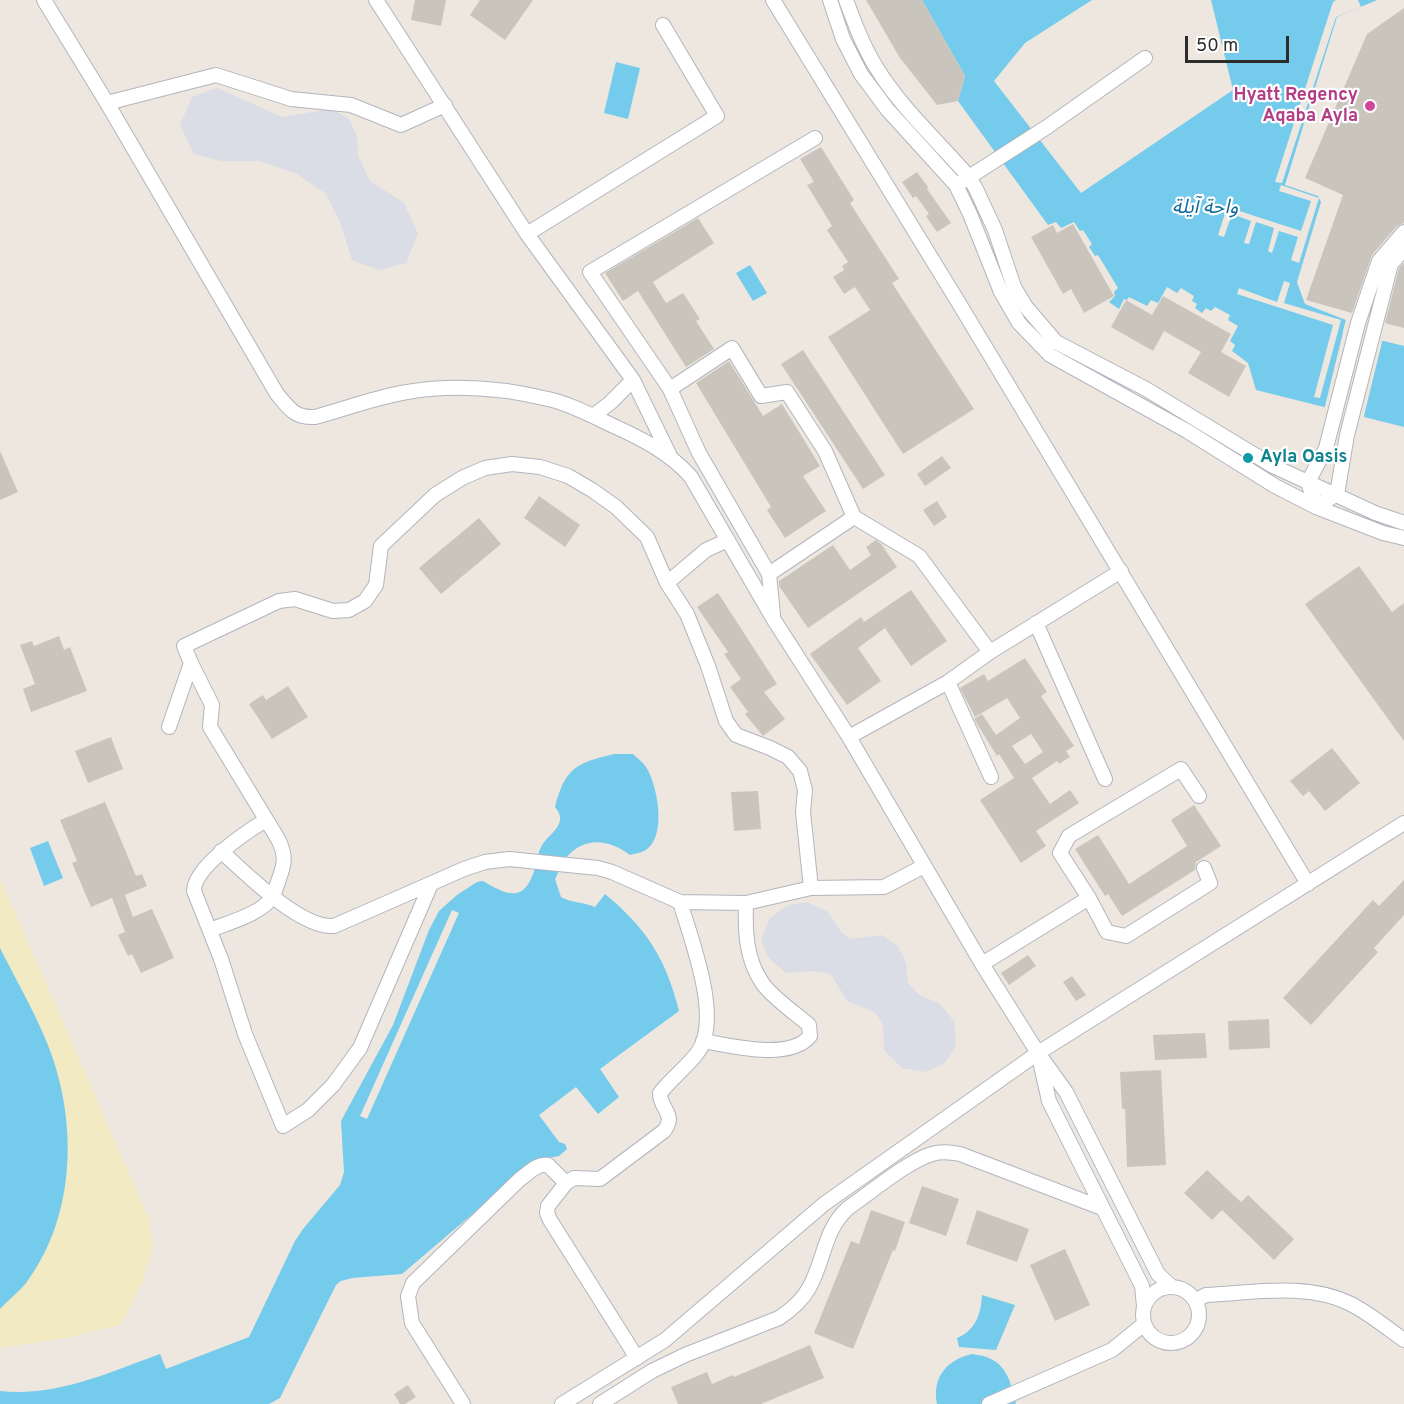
<!DOCTYPE html>
<html>
<head>
<meta charset="utf-8">
<style>
	body { margin:0 }
	#map { position:relative; width:1404px; height:1404px; overflow:hidden; background:#ede7df; font-family:Overpass,sans-serif }
	canvas { display:block }
	.scale { position:absolute; left:1185px; top:36px; width:104px; height:27px; box-sizing:border-box; border:3px solid #2c2c2c; border-top:0; padding-left:8px; font-size:18px; line-height:21px; white-space:nowrap; color:#2c2c2c; -webkit-text-stroke:4px #fff; paint-order:stroke }
</style>
</head>
<body>
<div id="map">
<canvas width="1404" height="1404"></canvas>
<div class="scale">50 m</div>
</div>
<script>
const ctx = document.querySelector('canvas').getContext('2d');
ctx.lineJoin = 'round';
function paint(path, color) { ctx.fillStyle = color; ctx.fill(path, 'evenodd'); }
function trace(path, color, width, dash) { ctx.strokeStyle = color; ctx.lineWidth = width; ctx.lineCap = dash ? 'butt' : 'round'; ctx.setLineDash(dash || []); ctx.stroke(path); }
function write(font, color, halo, rows, align = 'center') {
  ctx.font = font + ' Overpass,"Noto Sans Arabic",sans-serif'; ctx.lineWidth = 4.5; ctx.setLineDash([]); ctx.textBaseline = 'middle'; ctx.strokeStyle = halo; ctx.fillStyle = color; for (const [text, x, y, turn = 0] of rows) {
    ctx.save(); ctx.translate(x, y); ctx.rotate((+turn || 0) * Math.PI / 180); ctx.textAlign = isNaN(turn) ? turn : align; if (halo) ctx.strokeText(text, 0, 0); ctx.fillText(text, 0, 0); ctx.restore();
  }
}
paint(new Path2D(`
	M 217,88 L 282,117 L 332,109 L 349,119 L 357,136 L 358,156 L 370,181 L 404,203 L 418,234 L 406,263 L 379,270 L 352,260 L 340,222 L 326,194 L 297,174 L 260,161 L 221,161 L 194,154 L 180,125 L 192,97 Z
	M 807,902 L 828,912 L 841,932 L 850,939 L 882,935 L 898,946 L 906,963 L 908,983 L 919,995 L 939,1003 L 954,1021 L 956,1046 L 945,1063 L 926,1072 L 902,1068 L 884,1050 L 883,1024 L 876,1013 L 847,1001 L 831,974 L 812,971 L 786,973 L 768,957 L 761,940 L 770,918 L 788,905 Z`), '#dadce6');
paint(new Path2D(`
	M 0,878 L 149,1219 L 153,1246 L 142,1283 L 121,1325 L 65,1338 L 0,1348 L 0,1309 L 26,1283 L 64,1098 L 46,1040 L 0,948 Z`), '#f1eac3');
paint(new Path2D(`
	M 922,0 L 1092,0 L 1025,43 L 994,81 L 1081,193 L 1233,90 L 1211,0 L 1377,0 L 1337,17 L 1285,185 L 1318,196 L 1321,202 L 1297,282 L 1305,304 L 1346,320 L 1343,331 L 1404,346 L 1404,427 L 1256,390 L 1248,363 L 1232,351 L 1235,345 L 1230,341 L 1238,326 L 1228,320 L 1230,315 L 1215,307 L 1211,311 L 1206,308 L 1202,313 L 1195,308 L 1197,304 L 1192,301 L 1194,296 L 1181,288 L 1177,293 L 1167,287 L 1158,303 L 1151,300 L 1147,306 L 1129,297 L 1127,300 L 1124,299 L 1119,309 L 1109,302 L 1115,296 L 1114,292 L 1118,288 L 1098,255 L 1095,256 L 1089,247 L 1092,244 L 1083,230 L 1080,231 L 1074,222 L 1061,228 L 1056,222 L 1048,225 L 958,101 L 965,76 Z
	M 616,62 L 640,68 L 628,119 L 604,113 Z
	M 750,265 L 767,293 L 753,301 L 736,273 Z
	M 614,754 L 633,754 C 637,758 643,762 646,767 C 657,784 665,828 651,845 C 646,852 638,853 630,855 C 610,840 585,835 566,858 C 561,864 559,872 555,879 L 561,897 C 572,903 584,902 595,907 L 605,894 C 646,928 666,958 679,1011 L 600,1069 L 619,1097 L 598,1114 L 576,1087 L 539,1115 L 559,1142 L 565,1144 L 567,1149 L 559,1156 L 543,1159 L 503,1188 L 402,1274 L 352,1278 L 341,1281 L 336,1285 L 280,1398 L 269,1404 L 0,1404 L 0,1391 C 56,1397 108,1373 160,1354 L 166,1369 L 249,1337 L 295,1241 L 303,1229 L 340,1185 L 344,1172 L 341,1121 L 393,1025 L 429,930 L 439,911 L 457,895 L 477,882 L 483,881 C 508,896 525,903 535,868 C 537,860 538,852 542,845 C 551,832 569,823 555,807 C 565,768 576,763 614,754 Z
	M 48,841 L 63,878 L 44,886 L 30,848 Z
	M 0,948 C 15,978 32,1007 45,1038 C 78,1115 78,1214 26,1283 C 19,1292 8,1300 0,1309 Z
	M 982,1295 L 1015,1305 L 996,1350 L 959,1347 L 957,1338 C 976,1330 981,1314 982,1295 Z
	M 972,1354 C 1005,1358 1009,1375 1016,1404 L 937,1404 C 932,1378 946,1360 972,1354 Z`), '#75cbec');
paint(new Path2D(`
	M 1336,0 L 1358,0 L 1361,7 L 1336,17 L 1282,183 L 1275,182 L 1333,2 Z
	M 1281,185 L 1319,198 L 1299,263 L 1291,260 L 1298,237 L 1279,231 L 1272,253 L 1268,251 L 1274,228 L 1256,222 L 1249,244 L 1244,243 L 1251,221 L 1232,214 L 1224,237 L 1218,235 L 1227,207 L 1301,231 L 1311,201 L 1279,191 Z
	M 1284,281 L 1290,283 L 1284,303 L 1341,320 L 1320,398 L 1314,397 L 1333,325 L 1237,294 L 1239,288 L 1277,302 Z
	M 1346,320 L 1349,320 L 1347,329 L 1383,338 L 1363,420 L 1324,410 Z
	M 452,910 L 459,913 L 367,1119 L 360,1116 Z`), '#ede7df');
paint(new Path2D(`
	M 415,0 L 446,0 L 441,26 L 411,20 Z
	M 480,0 L 533,0 L 505,40 L 470,15 Z
	M 866,0 L 922,0 L 965,76 L 958,101 L 937,105 L 900,58 Z
	M 1404,8 L 1404,223 L 1397,226 L 1372,255 L 1352,313 L 1306,300 L 1343,195 L 1305,178 L 1367,34 Z
	M 821,147 L 854,200 L 850,203 L 899,279 L 892,283 L 974,409 L 903,454 L 828,337 L 870,310 L 855,287 L 844,294 L 833,277 L 844,270 L 842,266 L 848,262 L 827,230 L 832,226 L 807,185 L 814,182 L 800,159 Z
	M 917,172 L 928,187 L 927,189 L 951,223 L 937,232 L 926,216 L 929,214 L 916,196 L 913,198 L 902,182 Z
	M 698,218 L 714,243 L 653,282 L 666,303 L 683,293 L 700,319 L 696,321 L 714,349 L 686,367 L 638,291 L 623,301 L 605,273 Z
	M 1073,224 L 1114,296 L 1084,313 L 1071,289 L 1063,294 L 1031,237 L 1053,225 L 1057,233 Z
	M 1404,263 L 1404,328 L 1385,323 L 1399,268 Z
	M 1163,296 L 1231,334 L 1221,352 L 1246,366 L 1229,397 L 1188,373 L 1201,352 L 1164,331 L 1153,351 L 1111,327 L 1126,300 L 1152,315 Z
	M 803,350 L 885,475 L 863,489 L 781,364 Z
	M 729,361 L 763,416 L 782,404 L 820,466 L 803,476 L 826,511 L 785,538 L 767,510 L 771,507 L 696,383 Z
	M 0,451 L 18,492 L 0,500 Z
	M 942,456 L 951,468 L 925,486 L 917,474 Z
	M 539,496 L 580,525 L 565,547 L 524,518 Z
	M 937,501 L 947,517 L 934,526 L 923,510 Z
	M 479,518 L 501,544 L 441,594 L 419,568 Z
	M 876,540 L 881,544 L 897,567 L 808,628 L 779,586 L 779,581 L 833,545 L 850,570 L 871,555 L 866,547 Z
	M 1359,566 L 1392,612 L 1404,603 L 1404,741 L 1305,604 Z
	M 911,590 L 947,641 L 911,666 L 885,628 L 858,648 L 881,681 L 847,705 L 810,654 L 861,617 L 864,622 Z
	M 718,593 L 777,684 L 764,692 L 785,719 L 763,736 L 745,714 L 748,712 L 730,687 L 741,679 L 724,654 L 728,652 L 697,607 Z
	M 59,636 L 64,650 L 70,647 L 87,691 L 31,712 L 23,689 L 35,684 L 20,645 L 32,641 L 34,646 Z
	M 1025,658 L 1047,692 L 1041,696 L 1074,746 L 1066,751 L 1070,757 L 1059,764 L 1057,761 L 1032,778 L 1050,804 L 1070,790 L 1079,803 L 1036,831 L 1046,846 L 1021,863 L 980,800 L 1014,778 L 999,754 L 997,756 L 974,719 L 982,714 L 996,735 L 1020,718 L 1007,698 L 975,717 L 960,688 L 984,674 L 988,681 ZM 1031,734 L 1043,752 L 1025,764 L 1012,746 Z
	M 288,686 L 308,717 L 272,739 L 249,704 L 263,695 L 266,700 Z
	M 111,737 L 123,769 L 88,783 L 75,751 Z
	M 1332,748 L 1360,783 L 1325,811 L 1309,791 L 1303,796 L 1290,781 Z
	M 758,791 L 761,829 L 734,831 L 731,792 Z
	M 105,802 L 136,876 L 142,874 L 147,886 L 125,895 L 133,917 L 152,909 L 174,958 L 141,973 L 132,954 L 128,956 L 118,935 L 125,932 L 112,898 L 91,907 L 72,863 L 77,861 L 60,820 Z
	M 1194,805 L 1221,846 L 1196,862 L 1195,870 L 1122,916 L 1108,894 L 1105,896 L 1075,849 L 1098,835 L 1129,884 L 1187,846 L 1171,820 Z
	M 1404,880 L 1404,915 L 1374,948 L 1378,952 L 1311,1025 L 1283,998 L 1373,900 L 1379,906 Z
	M 1028,955 L 1036,966 L 1009,985 L 1001,973 Z
	M 1072,976 L 1086,995 L 1076,1001 L 1063,982 Z
	M 1269,1019 L 1270,1048 L 1229,1050 L 1228,1021 Z
	M 1205,1033 L 1207,1058 L 1155,1060 L 1153,1035 Z
	M 1161,1070 L 1166,1165 L 1127,1167 L 1125,1109 L 1122,1109 L 1120,1072 Z
	M 1207,1170 L 1241,1202 L 1248,1195 L 1294,1239 L 1274,1260 L 1222,1210 L 1212,1220 L 1184,1193 Z
	M 922,1186 L 959,1199 L 946,1236 L 909,1223 Z
	M 871,1210 L 905,1222 L 895,1251 L 893,1250 L 853,1349 L 814,1333 L 851,1241 L 859,1244 Z
	M 977,1210 L 1029,1229 L 1017,1262 L 966,1244 Z
	M 1065,1249 L 1090,1305 L 1055,1321 L 1030,1265 Z
	M 810,1345 L 824,1378 L 761,1404 L 678,1404 L 671,1387 L 707,1372 L 712,1384 L 733,1375 L 734,1377 Z
	M 408,1385 L 416,1397 L 405,1404 L 400,1404 L 394,1394 Z`), '#c9c5bd');
const minor = new Path2D(`
	M 44,0 L 107,103 L 277,394 C 289,408 294,418 315,417 C 345,409 376,397 407,392 C 454,384 502,388 548,399 C 571,404 594,417 616,427 C 644,440 670,453 691,477 L 774,620 L 849,737 L 982,964 L 1038,1053 L 1066,1092 L 1158,1274 L 1172,1287
	M 376,0 L 527,234 L 633,380 L 670,456
	M 773,0 L 957,300 L 1308,884
	M 830,0 L 843,39 L 861,74 L 887,109 L 956,185 L 970,214 L 1001,292 L 1019,323 L 1050,355 L 1187,431 L 1275,486 L 1316,507 L 1383,533 L 1404,538
	M 846,0 C 855,24 863,46 876,67 C 901,108 938,141 969,177 L 976,189 L 995,230 L 1014,287 L 1026,307 L 1056,342 L 1146,389 L 1273,466 L 1375,513 L 1404,523
	M 107,103 L 216,75 L 291,99 L 351,105 L 401,125 L 445,105
	M 963,181 L 1047,127 L 1145,58
	M 1404,232 L 1379,261 L 1358,323 L 1326,448 L 1308,482 L 1316,507 L 1337,494 L 1347,435 L 1391,264 L 1404,249
	M 527,234 L 717,116 L 663,25
	M 670,389 L 732,348 L 761,396 L 787,392 L 825,451 L 854,517 L 769,574 L 773,615
	M 593,416 L 610,403 L 633,380
	M 854,517 L 919,556 L 990,652
	M 769,574 L 699,453 L 670,389 L 590,272 L 815,138
	M 667,583 L 706,550 L 728,540
	M 1036,623 L 1105,779
	M 191,663 L 212,705 L 210,727 L 278,839 C 286,855 285,863 279,879 C 277,885 275,892 272,897 C 262,914 227,923 210,930
	M 948,682 L 991,777
	M 169,727 L 191,663 L 184,646 L 279,601 L 295,599 L 333,611 L 349,610 L 365,601 L 376,585 L 381,546 L 435,495 L 462,478 L 485,468 L 512,464 L 540,467 L 568,476 L 592,490 L 616,507 L 647,537 L 667,583 L 687,614 L 708,666 L 726,721 L 736,735 L 770,748 L 788,757 L 800,771 L 805,790 L 803,812 L 811,888 L 746,903 L 680,902 C 691,939 722,1018 698,1052 C 687,1067 671,1079 660,1093 C 660,1110 677,1114 664,1131 L 600,1179 L 574,1178 L 566,1183 L 548,1206 L 547,1213 L 550,1220 L 637,1358
	M 849,737 L 948,682 L 990,652 L 1121,571
	M 1199,796 L 1181,769 L 1069,836 L 1060,853 L 1089,898 L 1107,932 L 1126,936 L 1210,883 L 1204,868
	M 266,820 C 246,832 194,867 194,891 L 221,959 L 245,1034 L 283,1126 L 308,1110 L 333,1085 L 360,1048 L 431,884
	M 221,851 C 245,873 301,929 334,926 L 464,869 L 485,862 L 509,859 L 598,868 L 612,872 L 680,902
	M 811,888 L 884,887 L 924,866
	M 982,964 L 1089,898
	M 703,1041 C 731,1046 790,1061 810,1036 L 809,1025 C 795,1013 773,998 763,984 C 746,960 745,932 746,903
	M 1040,1061 L 1049,1101 L 1142,1286 L 1144,1306
	M1143 1315a28 28 0 1 1 56 0a28 28 0 1 1-56 0Z
	M 1196,1300 L 1206,1295 C 1252,1293 1307,1282 1351,1304 C 1370,1314 1387,1328 1404,1340
	M 463,1404 L 412,1323 L 408,1296 L 413,1283 L 520,1179 C 529,1173 537,1163 548,1165 L 566,1183
	M 562,1404 L 665,1340 L 824,1204 L 1038,1053 L 1404,823
	M 600,1404 L 652,1371 L 685,1355 L 779,1318 C 791,1310 802,1301 809,1288 C 825,1260 823,1231 848,1208 C 870,1193 908,1161 932,1154 C 942,1151 950,1152 960,1154 L 1102,1208
	M 989,1404 L 1112,1350 L 1144,1324`);
trace(minor, '#b2b5bf', 16);
trace(minor, '#fff', 14);
for (const [x, y, r, color] of [
	[1370,106,6,"#d1479c"],
	[1248,458,6,"#0f9aa8"]
]) { const dot = new Path2D(); dot.arc(x, y, r, 0, 2 * Math.PI); ctx.fillStyle = color; ctx.fill(dot); trace(dot, '#fff', 2); }
write('bold 18px', '#b23c85', '#fff', [
	["Hyatt Regency",1358,96],
	["Aqaba Ayla",1358,117]
], 'right');
write('bold 18px', '#0d838f', '#fff', [
	["Ayla Oasis",1260,458]
], 'left');
write('italic 20px', '#116a9b', '#fff', [
	["واحة آيلة",1205,209]
]);
</script>
</body>
</html>
